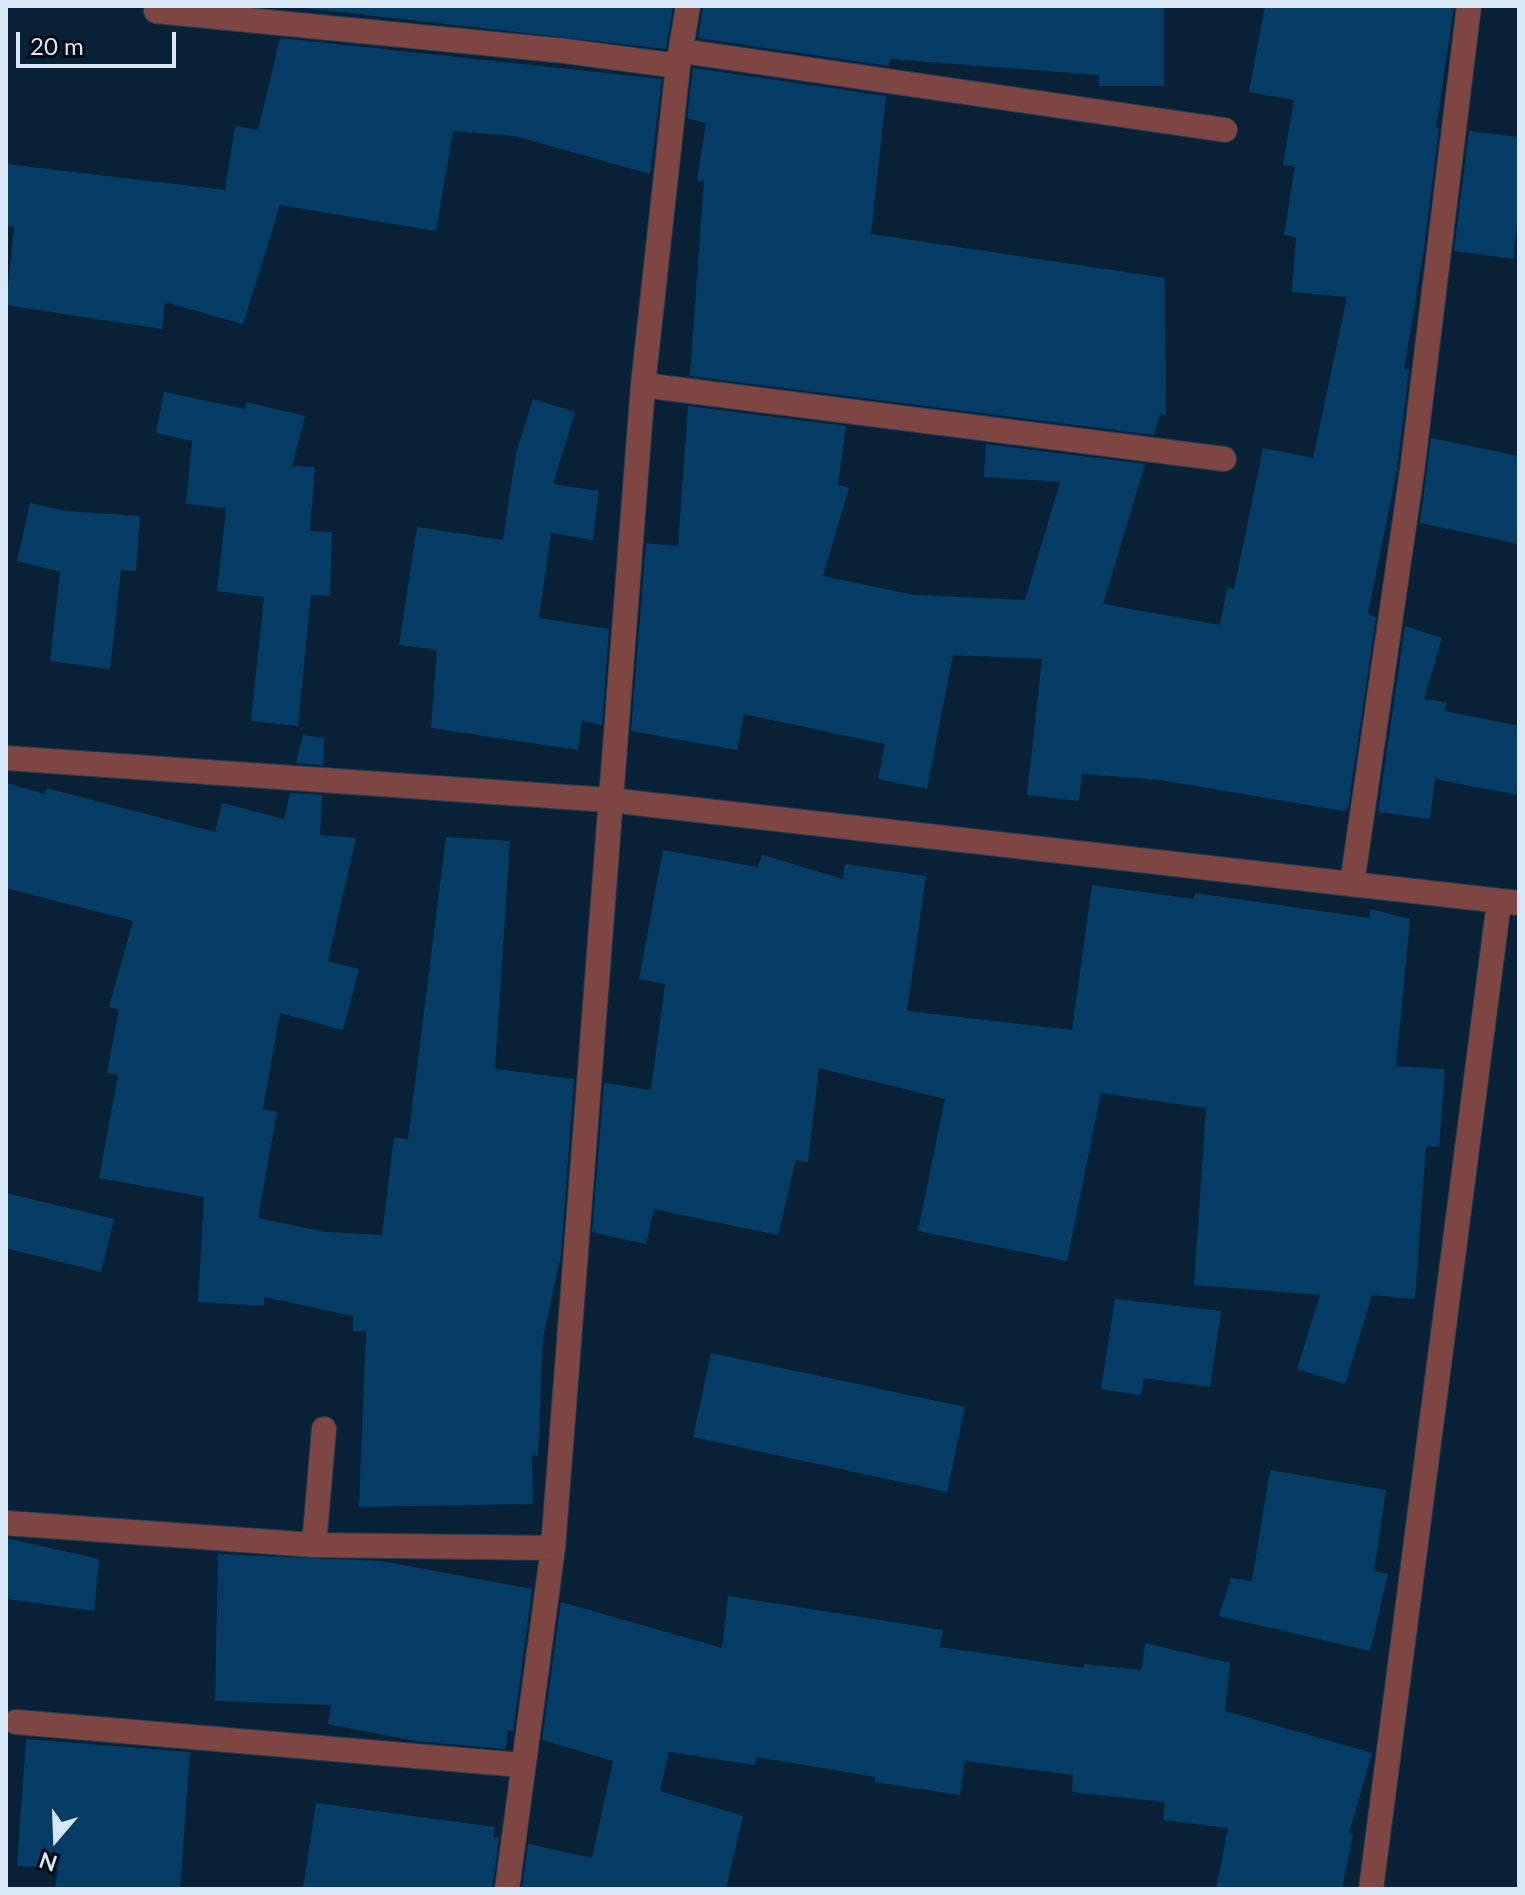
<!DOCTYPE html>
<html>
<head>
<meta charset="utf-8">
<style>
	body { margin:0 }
	#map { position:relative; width:1525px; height:1895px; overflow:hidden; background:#092136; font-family:Lato,sans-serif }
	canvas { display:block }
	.frame { position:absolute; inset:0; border:8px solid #d8e7f5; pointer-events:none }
	.north { position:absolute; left:16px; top:1799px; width:80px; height:80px; -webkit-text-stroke:6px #030a13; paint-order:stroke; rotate:199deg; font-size:22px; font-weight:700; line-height:32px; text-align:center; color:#d8e7f5 }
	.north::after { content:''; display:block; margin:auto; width:28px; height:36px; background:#d8e7f5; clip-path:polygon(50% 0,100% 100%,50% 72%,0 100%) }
	.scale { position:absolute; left:16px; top:32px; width:160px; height:36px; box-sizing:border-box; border:4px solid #d8e7f5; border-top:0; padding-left:10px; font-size:24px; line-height:28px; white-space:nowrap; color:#d8e7f5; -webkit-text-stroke:6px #030a13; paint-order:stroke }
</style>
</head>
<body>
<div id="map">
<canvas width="1525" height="1895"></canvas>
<div class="frame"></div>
<div class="north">N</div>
<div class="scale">20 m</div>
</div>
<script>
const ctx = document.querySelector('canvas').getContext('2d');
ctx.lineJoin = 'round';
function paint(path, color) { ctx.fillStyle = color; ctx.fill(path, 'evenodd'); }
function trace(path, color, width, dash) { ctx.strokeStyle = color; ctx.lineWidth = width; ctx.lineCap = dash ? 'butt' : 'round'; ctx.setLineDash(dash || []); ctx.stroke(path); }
paint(new Path2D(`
	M 287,6 L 673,6 L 666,49 Z
	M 703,6 L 1164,6 L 1164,86 L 1099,86 L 1099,75 L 890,59 L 889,66 L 698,38 Z
	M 1265,6 L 1454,6 L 1436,127 L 1439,128 L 1424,248 L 1404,369 L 1409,370 L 1397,469 L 1368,614 L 1376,617 L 1348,808 L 1343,811 L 1161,780 L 1082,774 L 1079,801 L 1027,795 L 1042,659 L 953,655 L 927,789 L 878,779 L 885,744 L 744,714 L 737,750 L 631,731 L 646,543 L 678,546 L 688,406 L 846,426 L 838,485 L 849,488 L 823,576 L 914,595 L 1025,600 L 1060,482 L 984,477 L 986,444 L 1145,464 L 1103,604 L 1220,625 L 1227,588 L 1234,589 L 1263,448 L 1313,458 L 1347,297 L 1292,292 L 1296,237 L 1284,235 L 1295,167 L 1283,165 L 1294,100 L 1249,92 Z
	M 280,38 L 662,79 L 650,174 L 515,136 L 453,131 L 436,231 L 280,205 L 243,324 L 165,302 L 162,329 L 6,305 L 14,227 L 6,226 L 6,164 L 225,190 L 235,126 L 258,130 Z
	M 693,68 L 886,96 L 871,234 L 1165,278 L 1166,415 L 1160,414 L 1154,435 L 690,376 L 704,181 L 697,181 L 706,123 L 687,118 Z
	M 1469,131 L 1519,137 L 1519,209 L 1513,259 L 1454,251 Z
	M 164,392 L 245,409 L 246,402 L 305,416 L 292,466 L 315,467 L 310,531 L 332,532 L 330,596 L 311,595 L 298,726 L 251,721 L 264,597 L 217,591 L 226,508 L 186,504 L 192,441 L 156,433 Z
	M 533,399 L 575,412 L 553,484 L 599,491 L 593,540 L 551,533 L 539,618 L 609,629 L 602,725 L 582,721 L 578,750 L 431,728 L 437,650 L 399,645 L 417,527 L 503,540 L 516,453 Z
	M 1431,438 L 1519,456 L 1519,544 L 1420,523 Z
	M 30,503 L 66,511 L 140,516 L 136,571 L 121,570 L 110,669 L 50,661 L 60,572 L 17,561 Z
	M 1405,626 L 1442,638 L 1424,699 L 1446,702 L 1445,711 L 1519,726 L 1519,795 L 1435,779 L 1430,819 L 1378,812 Z
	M 303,735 L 324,738 L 323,765 L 296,763 Z
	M 6,783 L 45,794 L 46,788 L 215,832 L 222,803 L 284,819 L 290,793 L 322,795 L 320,835 L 356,838 L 328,961 L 359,969 L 343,1030 L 280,1013 L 263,1109 L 277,1112 L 258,1218 L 326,1232 L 382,1235 L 394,1137 L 408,1139 L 446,837 L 510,841 L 495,1069 L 574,1079 L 561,1255 L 543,1338 L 538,1456 L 532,1455 L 533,1504 L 359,1507 L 366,1331 L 353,1331 L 353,1316 L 264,1297 L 264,1306 L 198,1302 L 204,1197 L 99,1178 L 118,1075 L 107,1073 L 119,1010 L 109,1007 L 133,921 L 6,888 Z
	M 663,850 L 758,867 L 762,855 L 843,879 L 845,864 L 926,876 L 907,1011 L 1072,1030 L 1092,885 L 1194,899 L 1195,893 L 1369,918 L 1371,909 L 1410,919 L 1396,1066 L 1445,1069 L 1439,1147 L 1426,1146 L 1415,1299 L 1372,1295 L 1345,1384 L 1297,1369 L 1320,1295 L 1194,1285 L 1206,1108 L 1101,1093 L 1067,1261 L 918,1231 L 945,1099 L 819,1068 L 808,1162 L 796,1160 L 778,1235 L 654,1209 L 646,1244 L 592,1232 L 604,1083 L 651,1090 L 665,984 L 639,979 Z
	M 6,1193 L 114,1219 L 101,1272 L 6,1248 Z
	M 1115,1299 L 1221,1311 L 1210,1387 L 1144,1378 L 1141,1395 L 1101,1389 Z
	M 711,1353 L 965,1407 L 947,1492 L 693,1437 Z
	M 1270,1470 L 1386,1490 L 1374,1571 L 1388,1574 L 1370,1651 L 1219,1616 L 1231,1578 L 1252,1581 Z
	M 6,1538 L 99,1559 L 94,1611 L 6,1599 Z
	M 218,1554 L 381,1561 L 532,1589 L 513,1732 L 508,1730 L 506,1749 L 416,1741 L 328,1724 L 331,1705 L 215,1701 Z
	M 728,1596 L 943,1630 L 940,1647 L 1084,1668 L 1084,1664 L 1142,1670 L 1145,1643 L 1230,1663 L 1225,1711 L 1372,1753 L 1349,1833 L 1353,1834 L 1342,1889 L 1216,1889 L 1228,1828 L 1163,1820 L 1165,1802 L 1072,1792 L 1073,1775 L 965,1761 L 960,1795 L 874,1782 L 876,1777 L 757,1757 L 755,1765 L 669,1752 L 660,1791 L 743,1816 L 726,1889 L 522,1889 L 528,1844 L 592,1858 L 613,1761 L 542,1740 L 561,1602 L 722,1648 Z
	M 26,1739 L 190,1752 L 180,1889 L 55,1889 L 58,1868 L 17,1866 Z
	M 316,1803 L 495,1827 L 493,1837 L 499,1838 L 492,1889 L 303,1889 Z`), '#053c65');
const minor = new Path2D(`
	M 156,11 L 565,51 L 678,66
	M 682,51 L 1225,130
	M 643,385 L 1224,459
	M 6,758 L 609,800 L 1519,903
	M 1352,884 L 1412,471 L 1469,6
	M 6,1523 L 314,1545 L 553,1548
	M 314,1545 L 324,1429
	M 16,1722 L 521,1765
	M 507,1889 L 553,1548 L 643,385 L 678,66 L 688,6
	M 1371,1889 L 1499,902`);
trace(minor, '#263d51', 26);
trace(minor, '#7d4643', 24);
</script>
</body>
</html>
